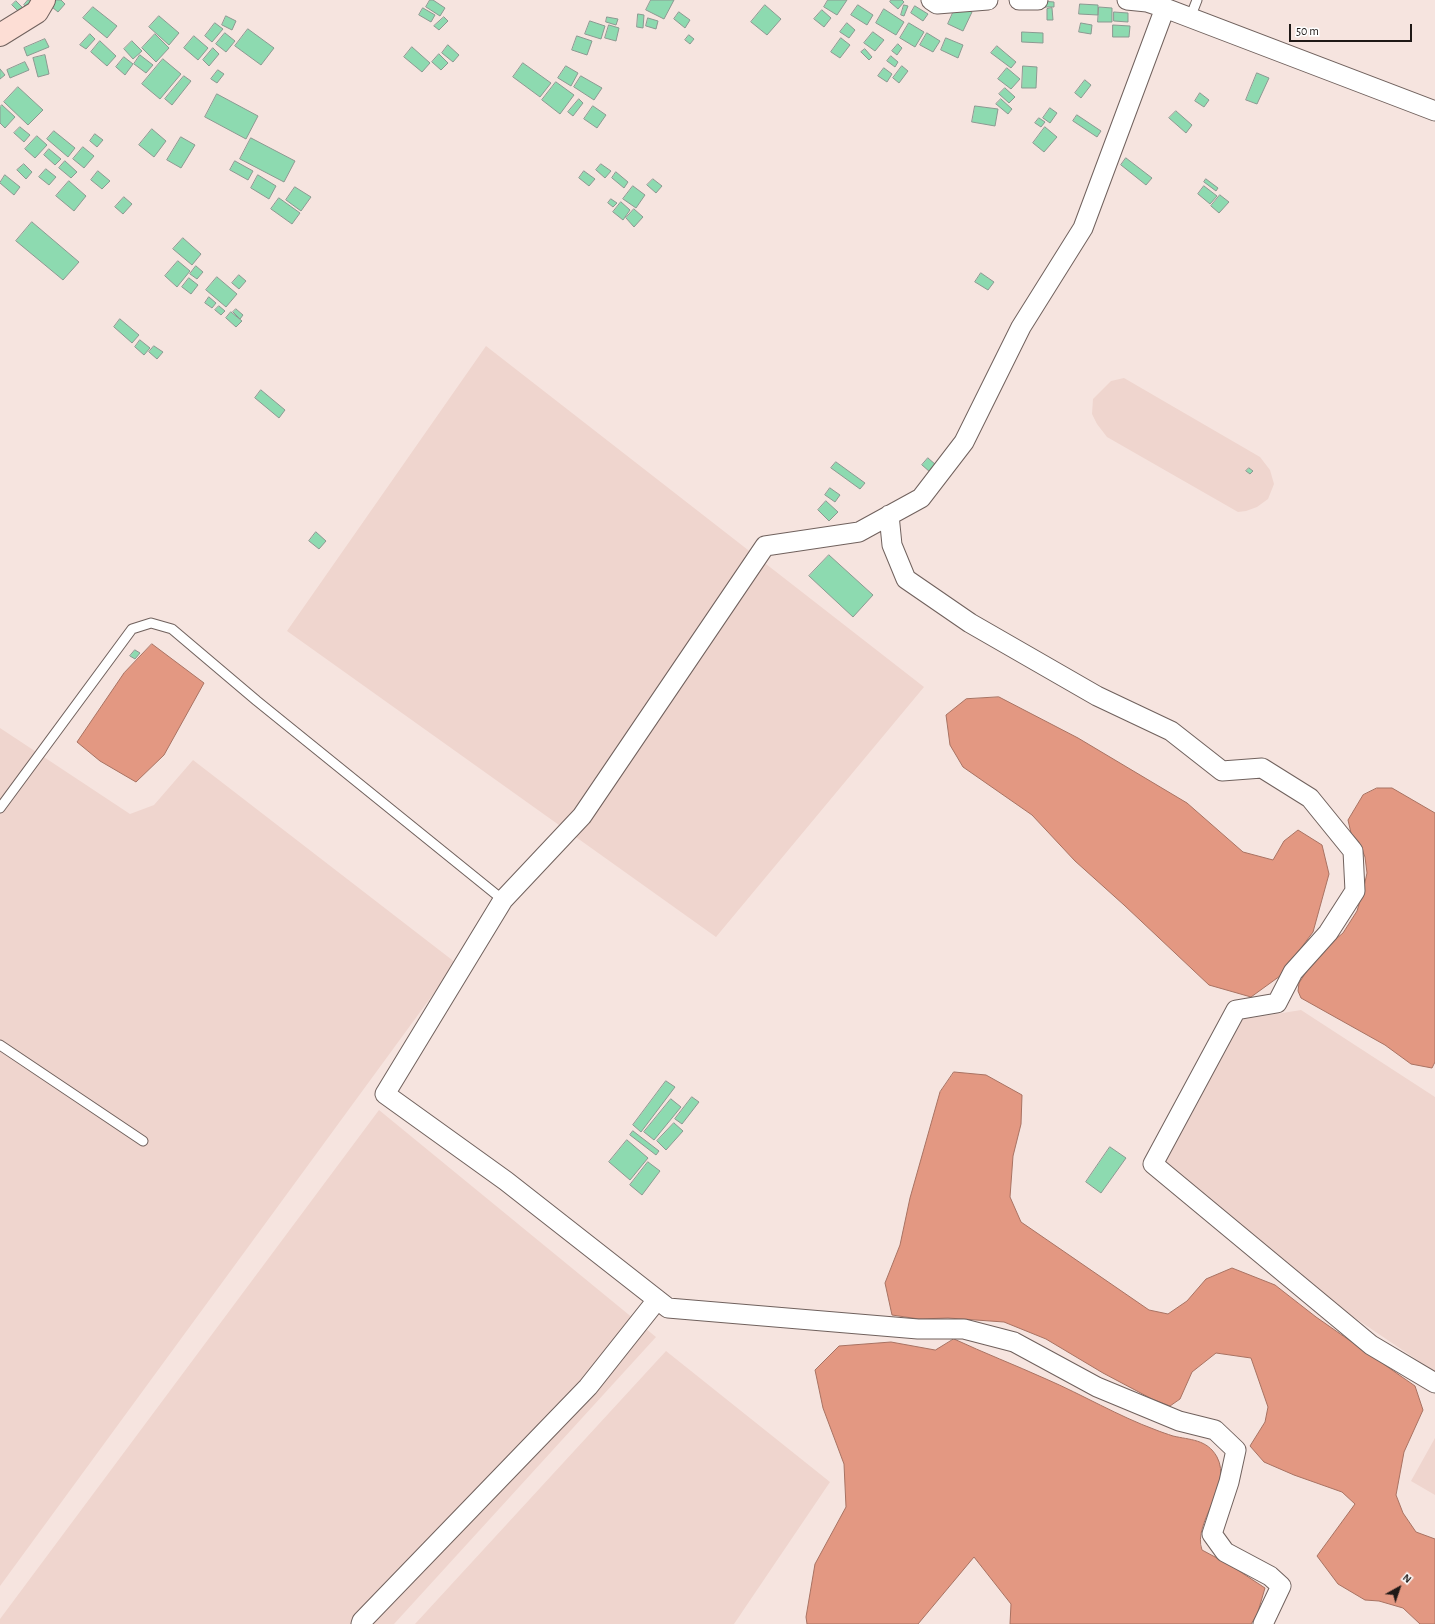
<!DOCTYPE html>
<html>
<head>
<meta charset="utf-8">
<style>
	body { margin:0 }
	#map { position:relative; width:1435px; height:1624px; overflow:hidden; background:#f6e4df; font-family:"Alegreya Sans",sans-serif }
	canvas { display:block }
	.north { position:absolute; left:1379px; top:1568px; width:40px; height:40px; -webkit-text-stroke:3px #fff; paint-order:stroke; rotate:40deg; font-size:11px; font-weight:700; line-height:16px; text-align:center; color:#1f1917 }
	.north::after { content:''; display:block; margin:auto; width:14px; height:18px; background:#1f1917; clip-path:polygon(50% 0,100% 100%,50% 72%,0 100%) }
	.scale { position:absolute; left:1289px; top:24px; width:123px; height:18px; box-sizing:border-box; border:2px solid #1f1917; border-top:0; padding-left:5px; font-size:12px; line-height:14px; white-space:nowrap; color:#1f1917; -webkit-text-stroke:3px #fff; paint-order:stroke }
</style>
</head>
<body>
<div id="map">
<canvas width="1435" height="1624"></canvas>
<div class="north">N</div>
<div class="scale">50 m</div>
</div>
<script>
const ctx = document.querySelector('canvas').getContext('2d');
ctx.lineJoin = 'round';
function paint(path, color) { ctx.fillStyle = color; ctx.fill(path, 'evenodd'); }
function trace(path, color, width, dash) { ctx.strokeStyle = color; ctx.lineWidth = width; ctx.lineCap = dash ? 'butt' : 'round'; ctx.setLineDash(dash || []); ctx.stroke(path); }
paint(new Path2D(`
	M 486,346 L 924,687 L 716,937 L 287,631 Z
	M 1124,378 L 1260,457 L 1270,470 L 1274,484 L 1268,499 L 1257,507 L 1246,511 L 1238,512 L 1107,437 L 1097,424 L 1092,414 L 1093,399 L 1111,381 Z
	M 0,728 L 130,814 L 154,805 L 193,760 L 456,963 L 0,1586 Z
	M 1301,1010 L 1435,1097 L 1435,1372 L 1321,1295 L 1163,1162 L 1239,1020 Z
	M 379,1110 L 656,1337 L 394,1624 L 0,1624 L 0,1619 Z
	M 666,1351 L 830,1482 L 734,1624 L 415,1624 Z
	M 1435,1438 L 1435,1495 L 1411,1481 Z`), '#efd5ce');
const water = new Path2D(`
	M 152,644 L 204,683 L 164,755 L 136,782 L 100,761 L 77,742 L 124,673 Z
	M 999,697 L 1078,738 L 1187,803 L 1243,852 L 1273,860 L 1284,841 L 1298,830 L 1322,845 L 1329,874 L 1313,932 L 1280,976 L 1251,997 L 1209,985 L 1124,905 L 1075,861 L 1032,815 L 963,767 L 950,745 L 946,715 L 966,699 Z
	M 1377,788 L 1392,788 L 1435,813 L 1435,1062 L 1432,1068 L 1411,1064 L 1385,1045 L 1301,998 L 1298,991 L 1299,983 L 1318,954 L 1343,933 L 1357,911 L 1363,891 L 1367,873 L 1365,857 L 1359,842 L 1351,833 L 1348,820 L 1363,795 Z
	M 954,1072 L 986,1075 L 1022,1095 L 1021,1124 L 1013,1156 L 1010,1197 L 1021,1222 L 1149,1310 L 1168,1314 L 1187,1301 L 1206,1279 L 1232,1268 L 1275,1285 L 1316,1317 L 1415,1386 L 1423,1410 L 1404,1452 L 1396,1495 L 1403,1513 L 1416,1532 L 1435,1539 L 1435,1624 L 1420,1624 L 1403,1608 L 1379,1601 L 1365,1600 L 1338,1584 L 1317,1556 L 1355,1504 L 1342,1492 L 1294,1475 L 1264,1462 L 1250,1446 L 1265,1422 L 1268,1407 L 1251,1358 L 1216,1353 L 1192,1372 L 1180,1399 L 1170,1406 L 1152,1399 L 1103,1373 L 1046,1339 L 1004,1322 L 948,1318 L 919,1319 L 892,1315 L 885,1283 L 900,1245 L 910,1198 L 940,1092 Z
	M 954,1339 C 984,1353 1015,1365 1046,1379 C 1083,1395 1118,1416 1156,1430 C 1161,1432 1167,1434 1173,1436 C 1190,1440 1207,1439 1217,1457 C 1233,1487 1192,1522 1202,1550 L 1230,1565 L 1265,1588 L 1257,1615 L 1251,1624 L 1010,1624 L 1011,1604 L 974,1557 L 918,1624 L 807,1624 L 806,1617 L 815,1564 L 846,1507 L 844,1464 L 823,1408 L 815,1370 L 839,1346 L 891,1342 L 935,1350 Z`);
paint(water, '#e39882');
trace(water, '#a87262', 1);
const building = new Path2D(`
	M 28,0 L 33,0 L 34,13 L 24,5 Z
	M 48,0 L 61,0 L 65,4 L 58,12 L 46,2 Z
	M 430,0 L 433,0 L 445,8 L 440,16 L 426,7 Z
	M 651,0 L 674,0 L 664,19 L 646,10 Z
	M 828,0 L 847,0 L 837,15 L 824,7 Z
	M 891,0 L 902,0 L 904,2 L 898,9 L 890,2 Z
	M 16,1 L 24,9 L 20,13 L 12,5 Z
	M 1041,1 L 1054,2 L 1054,7 L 1040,7 Z
	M 1080,4 L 1098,5 L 1098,15 L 1079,14 Z
	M 765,5 L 781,19 L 767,35 L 751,22 Z
	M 858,5 L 873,15 L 867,25 L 851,15 Z
	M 904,5 L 908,6 L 904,16 L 901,15 Z
	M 915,6 L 928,14 L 923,21 L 911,13 Z
	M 956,6 L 972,12 L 963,31 L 948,24 Z
	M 93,7 L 117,26 L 107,38 L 83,18 Z
	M 1099,7 L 1112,8 L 1112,22 L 1098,22 Z
	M 423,8 L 435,15 L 431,22 L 419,15 Z
	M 1052,8 L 1053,20 L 1047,20 L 1047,9 Z
	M 884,9 L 904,22 L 896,35 L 876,23 Z
	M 822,10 L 831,18 L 824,27 L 814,19 Z
	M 679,12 L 690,20 L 685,28 L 674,19 Z
	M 1114,12 L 1128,13 L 1128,22 L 1114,21 Z
	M 638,14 L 644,15 L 643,28 L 637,27 Z
	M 159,16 L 179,33 L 169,45 L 149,27 Z
	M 226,16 L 236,21 L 232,30 L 222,25 Z
	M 444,17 L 448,21 L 439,30 L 434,26 Z
	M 607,17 L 618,19 L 616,25 L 606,22 Z
	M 648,18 L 658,21 L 656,29 L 646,26 Z
	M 590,21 L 605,26 L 601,39 L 585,34 Z
	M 215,23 L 223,29 L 212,42 L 205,36 Z
	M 847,23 L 855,30 L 849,38 L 840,32 Z
	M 909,23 L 924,32 L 915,47 L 900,38 Z
	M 1081,23 L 1092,25 L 1091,34 L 1079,32 Z
	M 609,25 L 619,28 L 616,41 L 605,38 Z
	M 1113,25 L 1130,26 L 1129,37 L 1113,37 Z
	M 248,29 L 274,48 L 261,65 L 235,46 Z
	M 873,32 L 884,40 L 875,51 L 864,43 Z
	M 1022,32 L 1043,33 L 1043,43 L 1022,42 Z
	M 225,33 L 235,41 L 226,52 L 216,44 Z
	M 927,33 L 940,41 L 933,52 L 920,45 Z
	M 90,34 L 95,39 L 86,49 L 80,45 Z
	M 155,34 L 169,48 L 156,62 L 142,48 Z
	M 689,35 L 694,39 L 690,44 L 685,40 Z
	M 194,36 L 208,48 L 198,60 L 184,48 Z
	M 577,36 L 592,41 L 587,55 L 572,50 Z
	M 841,38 L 850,45 L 840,58 L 831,52 Z
	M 946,38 L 963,45 L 958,58 L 941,50 Z
	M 45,39 L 49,47 L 27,56 L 24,48 Z
	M 100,41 L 116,56 L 107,66 L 91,52 Z
	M 132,41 L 142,51 L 133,59 L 124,49 Z
	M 898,44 L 902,48 L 897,55 L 892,51 Z
	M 448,45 L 459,55 L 453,62 L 442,53 Z
	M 997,46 L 1016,62 L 1011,68 L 991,53 Z
	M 412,47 L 430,63 L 422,72 L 404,57 Z
	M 213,48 L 219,54 L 209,66 L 203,60 Z
	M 865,49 L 872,57 L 869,60 L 861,52 Z
	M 439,54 L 448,63 L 441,70 L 432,62 Z
	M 45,55 L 49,74 L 38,77 L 33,58 Z
	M 140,55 L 153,65 L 146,73 L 134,64 Z
	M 891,56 L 898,62 L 895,67 L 887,61 Z
	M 124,57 L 133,64 L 125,75 L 116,67 Z
	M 163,59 L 181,74 L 160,99 L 142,84 Z
	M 25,62 L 29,70 L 10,78 L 7,70 Z
	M 523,63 L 551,83 L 540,97 L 513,77 Z
	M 566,66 L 578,73 L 571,86 L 558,78 Z
	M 902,66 L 908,71 L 899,83 L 893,78 Z
	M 1023,66 L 1037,67 L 1036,88 L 1022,88 Z
	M 884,68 L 892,74 L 887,82 L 878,76 Z
	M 1007,68 L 1020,79 L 1011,89 L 998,79 Z
	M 0,69 L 5,75 L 0,79 Z
	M 218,70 L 224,74 L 217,83 L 211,79 Z
	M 1257,73 L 1269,78 L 1257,104 L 1246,100 Z
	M 184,76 L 191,81 L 172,105 L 165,99 Z
	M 581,76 L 602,88 L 594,100 L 574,87 Z
	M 1085,80 L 1091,85 L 1081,98 L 1075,93 Z
	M 556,82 L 574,95 L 560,114 L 542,100 Z
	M 18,87 L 43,110 L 28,125 L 4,102 Z
	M 1005,88 L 1015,97 L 1009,103 L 999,94 Z
	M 1200,93 L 1209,100 L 1204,107 L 1195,101 Z
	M 217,94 L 258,116 L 246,139 L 205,117 Z
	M 579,99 L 583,103 L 573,116 L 568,112 Z
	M 1001,99 L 1012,109 L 1008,114 L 996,104 Z
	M 2,105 L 15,117 L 5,128 L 0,123 L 0,107 Z
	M 593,106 L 606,115 L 597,128 L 584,119 Z
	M 975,106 L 998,109 L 995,126 L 972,122 Z
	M 1050,108 L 1057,113 L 1050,123 L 1043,118 Z
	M 1176,111 L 1192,125 L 1186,133 L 1169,118 Z
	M 1077,115 L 1101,131 L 1097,137 L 1073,121 Z
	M 1039,118 L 1045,122 L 1041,127 L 1035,123 Z
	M 20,127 L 30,135 L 24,142 L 14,133 Z
	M 1045,127 L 1057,137 L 1044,152 L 1033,143 Z
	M 152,129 L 166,141 L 154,157 L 139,145 Z
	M 54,131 L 75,148 L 68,157 L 47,139 Z
	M 95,134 L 103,140 L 97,147 L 90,141 Z
	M 37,136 L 47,145 L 35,158 L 25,149 Z
	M 181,137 L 195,145 L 181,168 L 167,160 Z
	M 251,138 L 295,161 L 284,182 L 240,159 Z
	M 83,147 L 94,156 L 84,168 L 73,159 Z
	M 49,149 L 61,159 L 55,165 L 44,155 Z
	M 1126,158 L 1152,178 L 1146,185 L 1121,165 Z
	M 65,161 L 77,172 L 71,178 L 59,168 Z
	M 235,161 L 253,171 L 248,180 L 230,170 Z
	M 24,164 L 32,172 L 26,179 L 17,170 Z
	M 601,164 L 611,171 L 605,178 L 596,170 Z
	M 46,169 L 56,177 L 49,185 L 39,177 Z
	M 98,171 L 110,181 L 102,189 L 91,180 Z
	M 584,171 L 595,179 L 589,186 L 579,178 Z
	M 616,172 L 628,182 L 624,188 L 612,178 Z
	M 5,175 L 20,187 L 14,195 L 0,183 Z
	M 258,175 L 276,186 L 269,199 L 251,188 Z
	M 653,179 L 662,186 L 656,193 L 647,185 Z
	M 1206,179 L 1218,188 L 1216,191 L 1204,182 Z
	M 69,181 L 86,196 L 74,211 L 56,196 Z
	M 633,186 L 645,195 L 636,208 L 623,199 Z
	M 1204,186 L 1217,196 L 1210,204 L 1198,194 Z
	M 295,187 L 311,197 L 301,211 L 286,200 Z
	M 1220,195 L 1229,202 L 1219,213 L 1211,206 Z
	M 124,197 L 132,204 L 123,214 L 115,207 Z
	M 279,198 L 300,213 L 292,224 L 271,209 Z
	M 611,199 L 617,203 L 613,207 L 608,203 Z
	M 621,202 L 630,210 L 623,220 L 613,212 Z
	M 634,209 L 643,217 L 634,227 L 626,218 Z
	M 32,222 L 79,262 L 63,280 L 16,241 Z
	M 183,238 L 201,254 L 192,265 L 173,249 Z
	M 178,261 L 190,271 L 177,287 L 165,276 Z
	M 196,266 L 203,272 L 197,279 L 190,274 Z
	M 981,273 L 994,282 L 988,290 L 975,282 Z
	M 239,275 L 246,281 L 239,289 L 232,283 Z
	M 217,277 L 237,294 L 226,307 L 206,290 Z
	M 189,278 L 198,285 L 191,294 L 182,287 Z
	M 209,297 L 216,303 L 212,308 L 205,303 Z
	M 219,306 L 225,311 L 221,315 L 215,310 Z
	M 236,309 L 243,315 L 240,319 L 233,312 Z
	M 231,312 L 242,321 L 236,327 L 226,318 Z
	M 120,319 L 139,335 L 132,343 L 114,327 Z
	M 140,340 L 150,348 L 144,355 L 135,347 Z
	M 154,346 L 163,352 L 157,359 L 149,352 Z
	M 261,390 L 285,410 L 279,418 L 255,398 Z
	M 928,458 L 936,465 L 930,472 L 922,465 Z
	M 836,462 L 865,483 L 860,489 L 831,468 Z
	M 1249,468 L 1253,471 L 1250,474 L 1246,471 Z
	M 830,488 L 840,495 L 835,502 L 825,495 Z
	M 826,501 L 838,512 L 829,521 L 818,510 Z
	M 316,532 L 326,541 L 319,549 L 309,541 Z
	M 829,555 L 873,595 L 853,617 L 809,576 Z
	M 135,650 L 140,653 L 135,659 L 130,656 Z
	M 666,1081 L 675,1087 L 641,1132 L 633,1125 Z
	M 692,1097 L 699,1102 L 682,1124 L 675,1119 Z
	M 671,1099 L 681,1107 L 654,1140 L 644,1132 Z
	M 674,1123 L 683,1131 L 666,1150 L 657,1141 Z
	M 633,1131 L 659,1151 L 656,1155 L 630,1135 Z
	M 627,1140 L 648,1158 L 630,1180 L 609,1162 Z
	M 1110,1147 L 1126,1158 L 1101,1193 L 1086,1182 Z
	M 648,1162 L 660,1171 L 642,1195 L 630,1185 Z`);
paint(building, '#8ddab0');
trace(building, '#8b9991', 1);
const service = new Path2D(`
	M 1190,18 L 1197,0
	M 0,808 L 132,629 L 151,623 L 172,629 L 257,701 L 503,900
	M 0,1045 L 143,1141`);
const minor = new Path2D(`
	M 931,0 L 937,4 L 988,0
	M 1019,0 L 1038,0
	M 1127,0 L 1147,2 L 1165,8
	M 889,515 L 892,545 L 906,579 L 970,623 L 1097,696 L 1171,731 L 1222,771 L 1262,768 L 1310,798 L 1353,851 L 1355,891 L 1328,933 L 1293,972 L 1277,1003 L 1236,1010 L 1153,1164 L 1371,1345 L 1435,1383
	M 361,1624 L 362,1621 L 588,1387 L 657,1300
	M 1263,1624 L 1281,1586 L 1270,1576 L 1225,1552 L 1212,1534 L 1229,1482 L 1236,1450 L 1215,1430 L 1179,1421 L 1097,1387 L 1014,1342 L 964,1329 L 918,1329 L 668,1308 L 506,1181 L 385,1094 L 503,900 L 582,816 L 765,546 L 859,532 L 921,498 L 964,442 L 1021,327 L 1083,228 L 1165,8 L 1435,111`);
const secondary = new Path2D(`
	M 0,35 L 37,12 L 44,0`);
trace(service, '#70615d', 11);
trace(minor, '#70615d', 21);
trace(secondary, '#70615d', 24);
trace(service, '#fff', 9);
trace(minor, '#fff', 19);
trace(secondary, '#fdded5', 22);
</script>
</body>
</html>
